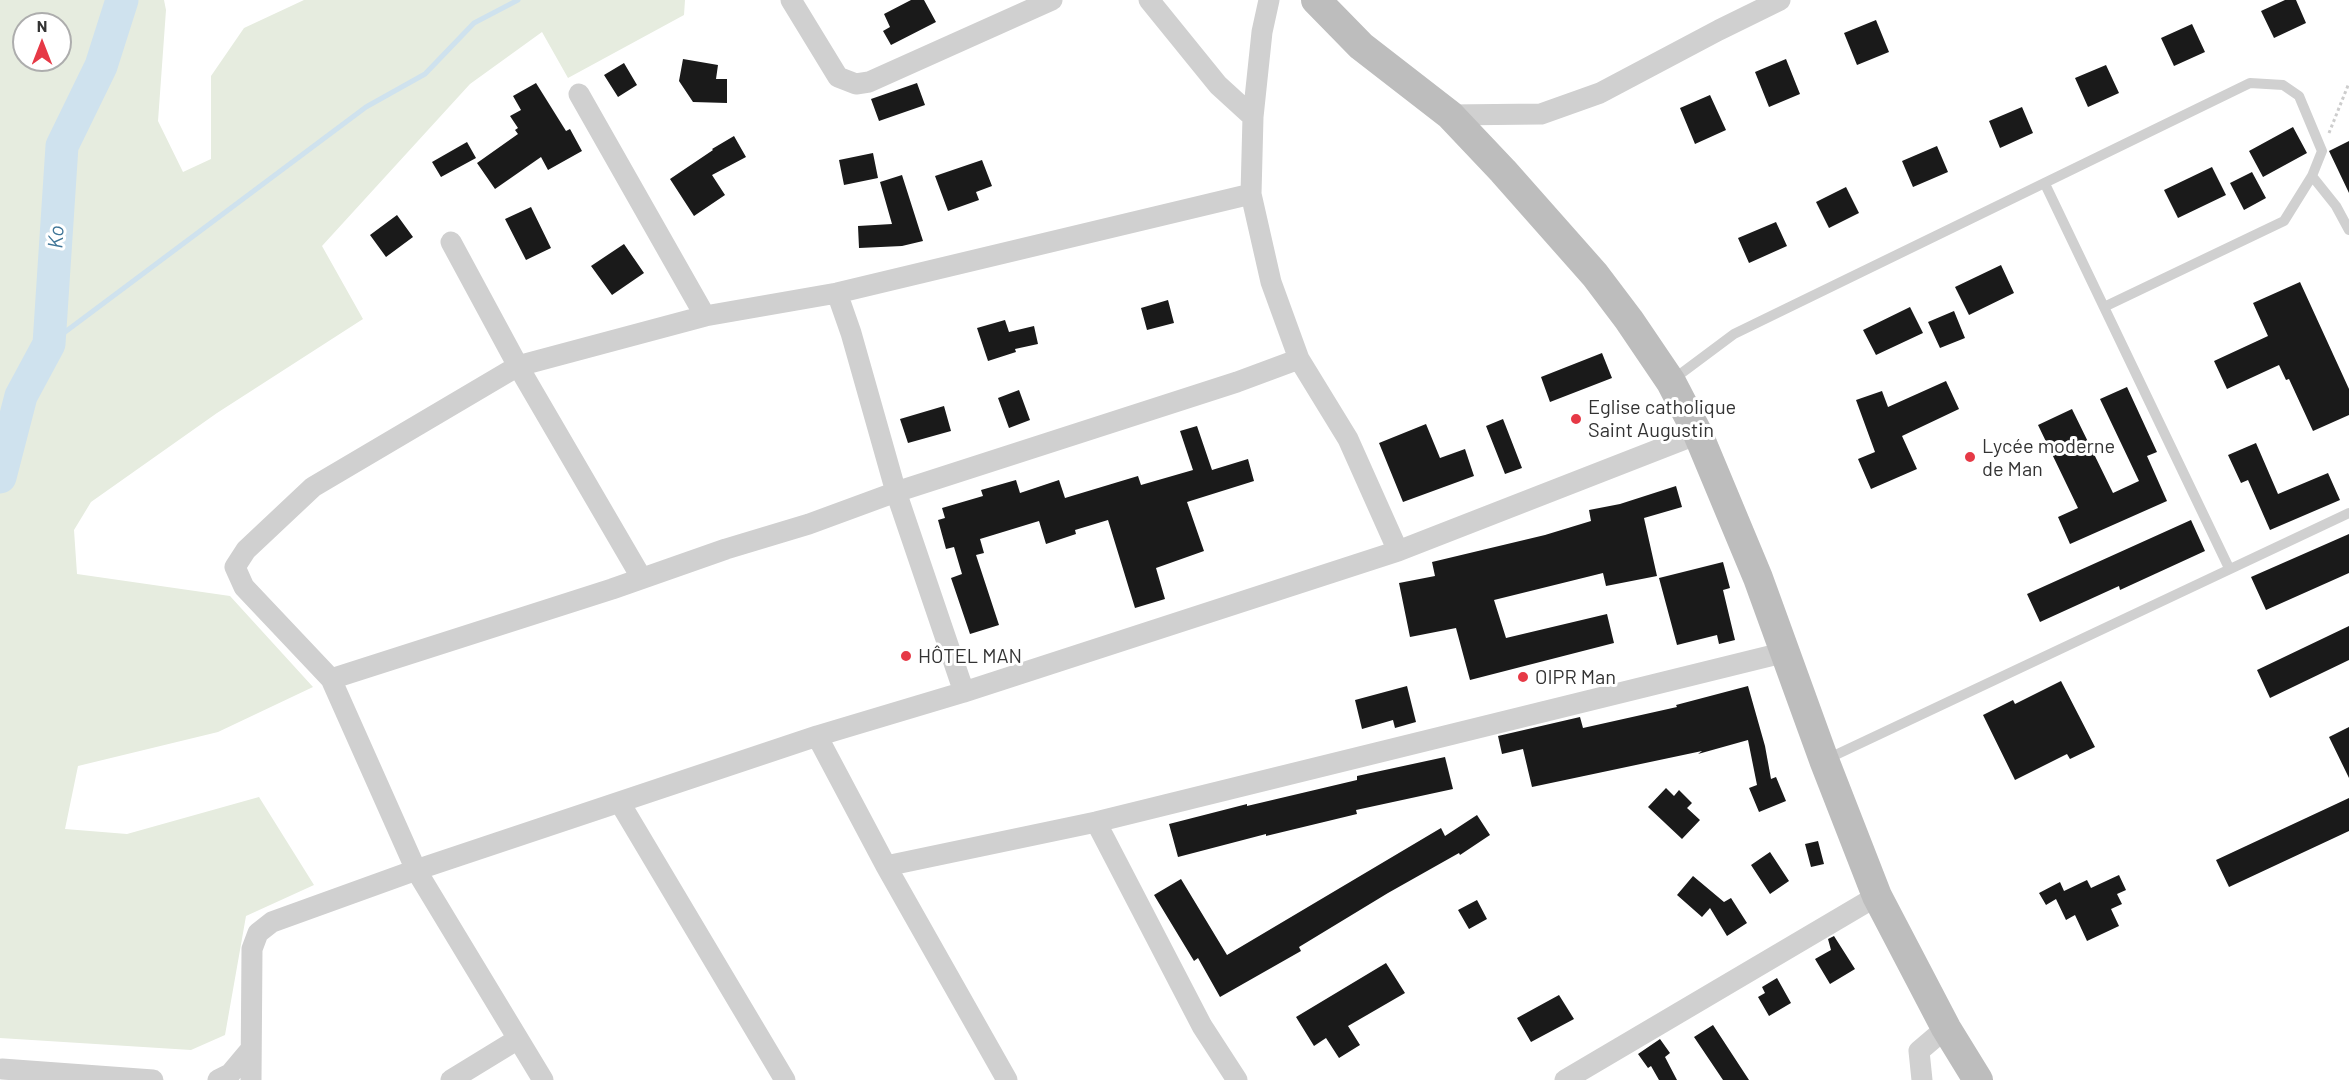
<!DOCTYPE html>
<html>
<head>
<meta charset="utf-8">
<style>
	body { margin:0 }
	#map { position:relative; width:2349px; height:1080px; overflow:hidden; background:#fff; font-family:Barlow,sans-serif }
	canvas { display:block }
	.north { position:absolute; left:12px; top:12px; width:60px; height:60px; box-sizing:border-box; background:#fff; border:2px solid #adadad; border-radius:50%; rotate:0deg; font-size:16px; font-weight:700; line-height:24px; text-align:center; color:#333 }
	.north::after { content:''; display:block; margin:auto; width:21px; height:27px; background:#e63946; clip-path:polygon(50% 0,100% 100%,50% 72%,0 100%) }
</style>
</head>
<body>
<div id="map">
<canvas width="2349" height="1080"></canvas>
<div class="north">N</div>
</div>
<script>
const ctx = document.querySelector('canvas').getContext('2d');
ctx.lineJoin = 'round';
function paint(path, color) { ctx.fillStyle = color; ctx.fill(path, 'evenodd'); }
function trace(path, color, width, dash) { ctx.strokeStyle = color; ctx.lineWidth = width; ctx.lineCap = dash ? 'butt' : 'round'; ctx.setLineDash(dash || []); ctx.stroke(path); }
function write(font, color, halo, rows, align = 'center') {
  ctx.font = font + ' Barlow,sans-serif'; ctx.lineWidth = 6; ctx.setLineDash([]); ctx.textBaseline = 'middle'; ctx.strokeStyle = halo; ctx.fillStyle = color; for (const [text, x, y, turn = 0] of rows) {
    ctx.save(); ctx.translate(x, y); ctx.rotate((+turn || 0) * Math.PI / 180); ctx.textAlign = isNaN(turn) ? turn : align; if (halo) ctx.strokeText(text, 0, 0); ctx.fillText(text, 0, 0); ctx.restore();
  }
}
paint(new Path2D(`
	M 0,0 L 164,0 L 166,10 L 158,121 L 183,172 L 211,159 L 211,76 L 244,28 L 304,0 L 685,0 L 684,15 L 568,78 L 542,32 L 470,84 L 322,246 L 363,319 L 217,413 L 91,502 L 74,530 L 77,574 L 230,596 L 313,687 L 218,732 L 78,766 L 65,829 L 127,834 L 259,797 L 314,885 L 246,916 L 225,1035 L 191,1050 L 0,1038 ZM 24,24 L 60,24 L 60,60 L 24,60 Z`), '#e6ecdf');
trace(new Path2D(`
	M 49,344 L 366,107 L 425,74 L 474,23 L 518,0`), '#cfe2ee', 5);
trace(new Path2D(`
	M 0,477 L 21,396 L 49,344 L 62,146 L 101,66 L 122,0`), '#cfe2ee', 33);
paint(new Path2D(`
	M 911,0 L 924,0 L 936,22 L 891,45 L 883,31 L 890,27 L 884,14 Z
	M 2285,0 L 2296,0 L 2306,23 L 2274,38 L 2261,11 Z
	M 1876,20 L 1889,52 L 1857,65 L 1844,33 Z
	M 2192,24 L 2205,52 L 2174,66 L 2161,38 Z
	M 683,59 L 718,65 L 716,79 L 727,79 L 727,103 L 693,102 L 679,81 Z
	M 1786,59 L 1800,94 L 1769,107 L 1755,72 Z
	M 624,63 L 637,85 L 618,97 L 604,75 Z
	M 2106,65 L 2119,93 L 2088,107 L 2075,78 Z
	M 536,83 L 566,131 L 570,129 L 582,151 L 548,170 L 541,157 L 495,189 L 477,163 L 518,134 L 515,130 L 518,128 L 510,116 L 521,110 L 513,96 Z
	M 917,83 L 925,105 L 879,121 L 871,99 Z
	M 1710,95 L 1726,130 L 1695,144 L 1680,108 Z
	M 2022,107 L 2033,133 L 2000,148 L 1989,121 Z
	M 2293,127 L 2307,153 L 2263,177 L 2249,151 Z
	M 734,136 L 746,157 L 712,175 L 725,195 L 694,216 L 670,179 L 713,150 L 712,149 Z
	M 2349,141 L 2349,193 L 2329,151 Z
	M 467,142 L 476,158 L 441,177 L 432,162 Z
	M 1937,146 L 1948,172 L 1913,187 L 1902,161 Z
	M 873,153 L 878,178 L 844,185 L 839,160 Z
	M 982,160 L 992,186 L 976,192 L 979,200 L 948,211 L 935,176 Z
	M 2212,167 L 2226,195 L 2178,218 L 2164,190 Z
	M 2252,172 L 2266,198 L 2244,210 L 2230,183 Z
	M 902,175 L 923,241 L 902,246 L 859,248 L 858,226 L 892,224 L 880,182 Z
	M 1846,187 L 1859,213 L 1829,228 L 1816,202 Z
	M 531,207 L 551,248 L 526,260 L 505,219 Z
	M 397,215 L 413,237 L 386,257 L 370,235 Z
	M 1776,222 L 1787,246 L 1749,263 L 1738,238 Z
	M 624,244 L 644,273 L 612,295 L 591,266 Z
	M 2001,265 L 2014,293 L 1969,315 L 1955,287 Z
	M 2300,282 L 2349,389 L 2349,415 L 2313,431 L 2289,379 L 2286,380 L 2279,365 L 2227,389 L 2214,361 L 2268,336 L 2253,303 Z
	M 1168,300 L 1174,323 L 1147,330 L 1141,308 Z
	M 1910,307 L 1923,333 L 1876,355 L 1863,330 Z
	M 1954,311 L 1965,338 L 1940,348 L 1928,322 Z
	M 1005,320 L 1009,332 L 1034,326 L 1038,344 L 1015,349 L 1016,352 L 988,361 L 977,328 Z
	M 1602,353 L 1612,378 L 1550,402 L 1541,377 Z
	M 1946,381 L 1959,409 L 1902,436 L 1917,469 L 1871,489 L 1858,459 L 1875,452 L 1856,400 L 1882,391 L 1888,407 Z
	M 2127,387 L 2157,452 L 2147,456 L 2167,501 L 2070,544 L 2058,517 L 2078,508 L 2038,425 L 2072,409 L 2113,493 L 2139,481 L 2100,399 Z
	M 1019,390 L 1030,420 L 1009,428 L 998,398 Z
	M 944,406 L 951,431 L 908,443 L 900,419 Z
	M 1503,419 L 1522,468 L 1505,474 L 1486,426 Z
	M 1426,424 L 1440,458 L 1465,449 L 1474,476 L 1403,502 L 1379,443 Z
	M 1197,426 L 1212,470 L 1248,459 L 1254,481 L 1187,502 L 1204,551 L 1156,568 L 1165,599 L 1135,608 L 1108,520 L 1075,530 L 1076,534 L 1046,544 L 1039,521 L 980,539 L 984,553 L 976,555 L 999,625 L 970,634 L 951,578 L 962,574 L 954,547 L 946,549 L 938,520 L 945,518 L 942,508 L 983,496 L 981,490 L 1016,480 L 1020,493 L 1059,480 L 1065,498 L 1138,476 L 1141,485 L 1193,470 L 1180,431 Z
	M 2256,443 L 2278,494 L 2328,473 L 2340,500 L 2270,530 L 2248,480 L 2241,483 L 2228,455 Z
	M 1676,486 L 1682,507 L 1644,518 L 1657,576 L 1606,586 L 1603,573 L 1494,600 L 1506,638 L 1607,614 L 1614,643 L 1470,680 L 1456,628 L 1410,637 L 1399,583 L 1435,576 L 1432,562 L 1545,535 L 1591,521 L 1589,510 L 1620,504 Z
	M 2191,520 L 2205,551 L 2120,590 L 2119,586 L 2040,622 L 2027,594 Z
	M 2349,534 L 2349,573 L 2266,610 L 2251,577 Z
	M 1723,562 L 1730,588 L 1723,590 L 1735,640 L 1719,644 L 1717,635 L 1677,645 L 1659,578 Z
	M 2349,626 L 2349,660 L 2270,698 L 2257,670 Z
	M 2061,681 L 2095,747 L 2070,759 L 2067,754 L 2015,780 L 1983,715 L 2013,700 L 2015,704 Z
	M 1407,686 L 1416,722 L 1395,728 L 1393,720 L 1362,729 L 1355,700 Z
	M 1748,686 L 1765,746 L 1771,779 L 1776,777 L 1786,801 L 1759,812 L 1749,788 L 1757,785 L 1748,740 L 1698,754 L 1702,751 L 1532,787 L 1523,749 L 1502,754 L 1498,736 L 1580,717 L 1583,728 L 1677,707 L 1676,705 Z
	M 2349,727 L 2349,778 L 2329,737 Z
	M 1445,757 L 1453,789 L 1356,810 L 1357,814 L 1266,836 L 1266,834 L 1178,857 L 1169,824 L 1247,804 L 1247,806 L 1357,780 L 1357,776 Z
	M 1666,788 L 1674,796 L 1679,790 L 1692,803 L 1687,808 L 1700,820 L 1682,839 L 1648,807 Z
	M 2349,798 L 2349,831 L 2229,887 L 2216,860 Z
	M 1477,815 L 1490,835 L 1460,855 L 1459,853 L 1388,893 L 1299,947 L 1301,951 L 1220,997 L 1198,958 L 1194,961 L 1154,895 L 1181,879 L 1227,955 L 1441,828 L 1445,836 Z
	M 1818,841 L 1824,864 L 1811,867 L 1805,844 Z
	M 1770,852 L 1789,881 L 1770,894 L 1751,865 Z
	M 2119,875 L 2126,890 L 2117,894 L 2122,904 L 2111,909 L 2119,926 L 2087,941 L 2075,915 L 2066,920 L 2056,899 L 2046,905 L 2039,893 L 2060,882 L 2064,891 L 2087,880 L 2091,888 Z
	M 1693,876 L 1724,902 L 1731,898 L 1747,923 L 1727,936 L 1710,908 L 1702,917 L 1677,895 Z
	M 1477,900 L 1487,919 L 1469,929 L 1458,910 Z
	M 1834,936 L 1855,969 L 1830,984 L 1815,959 L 1831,950 L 1828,939 Z
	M 1386,963 L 1405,993 L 1348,1026 L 1360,1045 L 1339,1058 L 1326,1038 L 1314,1046 L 1296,1017 Z
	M 1777,978 L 1791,1003 L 1769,1016 L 1758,997 L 1765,993 L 1762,987 Z
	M 1559,995 L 1574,1019 L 1531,1042 L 1517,1018 Z
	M 1713,1025 L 1749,1080 L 1723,1080 L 1694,1037 Z
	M 1660,1039 L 1670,1053 L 1665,1057 L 1677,1080 L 1659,1080 L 1651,1066 L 1648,1068 L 1638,1054 Z`), '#1a1a1a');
trace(new Path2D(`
	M 2329,133 L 2349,83`), '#cdcdcd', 3, [3, 3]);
trace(new Path2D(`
	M 2312,176 L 2336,206 L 2349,230
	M 2045,184 L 2229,568
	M 1671,381 L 1734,334 L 2250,83 L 2283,85 L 2299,96 L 2322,151 L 2312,176 L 2284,221 L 2104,307
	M 1827,759 L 2349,513`), '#d0d0d0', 10);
trace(new Path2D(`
	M 791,0 L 838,77 L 856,84 L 869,82 L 1052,0
	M 1149,0 L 1218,85 L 1253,117
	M 1269,0 L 1262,32 L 1253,117 L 1251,194 L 1271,282 L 1299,359 L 1348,439 L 1398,551
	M 579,94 L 705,316
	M 1450,115 L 1541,114 L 1600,93 L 1719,30 L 1780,0
	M 451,242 L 518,366 L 641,577
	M 837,293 L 851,333 L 896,492 L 964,692
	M 331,679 L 612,589 L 726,549 L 809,524 L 896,492 L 1237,382 L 1299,359
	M 817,736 L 886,866 L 1007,1080
	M 620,803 L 785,1080
	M 1096,822 L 1202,1026 L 1237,1080
	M 886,866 L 1096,822 L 1786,652
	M 2,1069 L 153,1080
	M 218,1080 L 230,1074 L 251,1049
	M 251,1080 L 252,949 L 258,933 L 272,922 L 416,870 L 817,736 L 964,692 L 1398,551 L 1698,434
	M 451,1080 L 518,1039
	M 543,1080 L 416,870 L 331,679 L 244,587 L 235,567 L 246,550 L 313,487 L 518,366 L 705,316 L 837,293 L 1251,194
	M 1565,1080 L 1877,896
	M 1922,1080 L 1919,1051 L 1946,1028`), '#d0d0d0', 21);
trace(new Path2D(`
	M 1316,0 L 1361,46 L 1450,115 L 1503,171 L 1595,275 L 1629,320 L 1671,382 L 1698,434 L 1758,578 L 1824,760 L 1877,896 L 1946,1028 L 1978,1080`), '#bdbdbd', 30);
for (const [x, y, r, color] of [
	[1576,419,6,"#e63946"],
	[1970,457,6,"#e63946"],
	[906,656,6,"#e63946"],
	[1523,677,6,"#e63946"]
]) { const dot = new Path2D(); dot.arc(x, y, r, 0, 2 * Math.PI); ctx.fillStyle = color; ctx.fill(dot); trace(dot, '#fff', 2); }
write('20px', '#333', '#fff', [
	["Eglise catholique",1588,407],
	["Saint Augustin",1588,430],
	["Lycée moderne",1982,446],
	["de Man",1982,469],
	["HÔTEL MAN",918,656],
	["OIPR Man",1535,677]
], 'left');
write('italic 21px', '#3f7597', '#fff', [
	["Ko",56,237,-86]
]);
</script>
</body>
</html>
